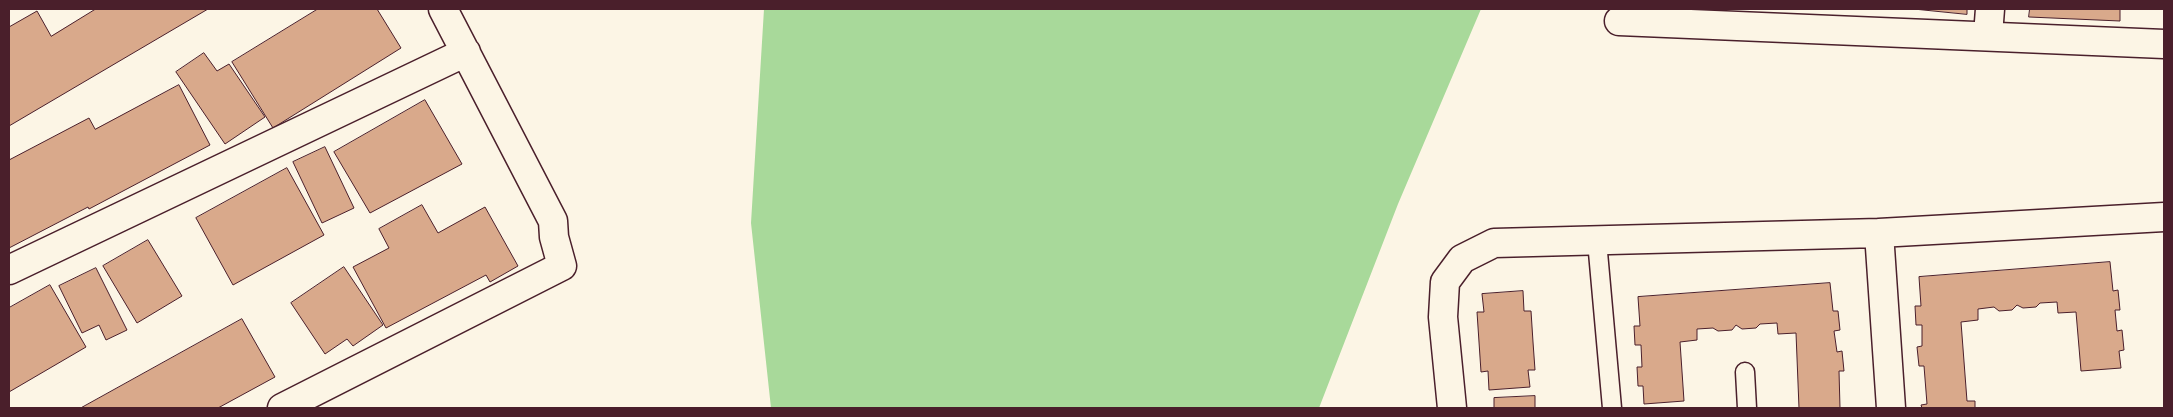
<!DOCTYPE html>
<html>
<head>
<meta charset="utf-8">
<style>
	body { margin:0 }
	#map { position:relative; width:2173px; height:417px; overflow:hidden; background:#fcf5e5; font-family:"Indie Flower",sans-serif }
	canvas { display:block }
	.frame { position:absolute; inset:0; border:10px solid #4a1f2b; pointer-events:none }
</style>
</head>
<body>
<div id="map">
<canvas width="2173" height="417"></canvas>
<div class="frame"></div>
</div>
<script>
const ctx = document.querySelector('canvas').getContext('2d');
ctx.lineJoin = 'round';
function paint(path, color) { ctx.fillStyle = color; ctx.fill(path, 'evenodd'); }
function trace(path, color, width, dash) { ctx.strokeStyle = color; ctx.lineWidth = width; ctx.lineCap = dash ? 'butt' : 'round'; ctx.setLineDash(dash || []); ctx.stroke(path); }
paint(new Path2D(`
	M 764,9 L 1481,9 L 1398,204 L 1319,408 L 771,408 L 751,223 Z`), '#a8d99a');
const building = new Path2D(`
	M 96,9 L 208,9 L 9,126 L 9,27 L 37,11 L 51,36 Z
	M 318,9 L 377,9 L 401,48 L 273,128 L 232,62 Z
	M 1914,9 L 1967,9 L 1967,14 Z
	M 2030,9 L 2120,9 L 2120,21 L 2029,17 Z
	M 204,53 L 217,71 L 229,64 L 265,117 L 225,144 L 176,72 Z
	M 179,85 L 210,145 L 89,209 L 88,207 L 9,248 L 9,160 L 89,118 L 95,129 Z
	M 425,100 L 462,164 L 370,213 L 334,152 Z
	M 325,147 L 354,208 L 322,223 L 293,162 Z
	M 287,168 L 324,235 L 233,285 L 196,218 Z
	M 422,205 L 438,233 L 485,207 L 518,266 L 490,282 L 486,275 L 386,328 L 353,267 L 389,248 L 379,229 Z
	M 148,240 L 182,296 L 137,323 L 103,266 Z
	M 2110,262 L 2113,291 L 2118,290 L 2120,310 L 2115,310 L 2117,331 L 2122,330 L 2124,350 L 2119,351 L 2121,368 L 2081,371 L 2076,312 L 2058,313 L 2057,302 L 2040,303 L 2036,307 L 2023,308 L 2017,305 L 2012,310 L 1999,311 L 1994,307 L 1978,309 L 1978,320 L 1961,322 L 1967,401 L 1975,401 L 1975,408 L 1922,408 L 1921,405 L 1927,404 L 1924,366 L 1919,366 L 1917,347 L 1922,346 L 1922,325 L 1916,325 L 1915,306 L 1921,306 L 1919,277 Z
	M 344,267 L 383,325 L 353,346 L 347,339 L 325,354 L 291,303 Z
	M 96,268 L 127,330 L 106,340 L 99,325 L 82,333 L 59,286 Z
	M 1830,283 L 1833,311 L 1838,311 L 1840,330 L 1834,331 L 1837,352 L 1842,351 L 1844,371 L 1839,371 L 1840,408 L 1845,408 L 1799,408 L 1796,333 L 1778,334 L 1777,323 L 1760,324 L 1756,328 L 1742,329 L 1736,325 L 1732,330 L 1718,331 L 1713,328 L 1697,329 L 1697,340 L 1680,342 L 1684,401 L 1644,404 L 1643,386 L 1638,386 L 1637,367 L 1642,367 L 1641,345 L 1635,345 L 1634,326 L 1640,326 L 1638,297 Z
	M 50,285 L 86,347 L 9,392 L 9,308 Z
	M 1523,291 L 1524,311 L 1531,311 L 1533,342 L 1535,370 L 1528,370 L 1530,387 L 1489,390 L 1488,371 L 1481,372 L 1477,312 L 1484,312 L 1482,294 Z
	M 242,319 L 275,377 L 218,408 L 81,408 Z
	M 1535,396 L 1535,408 L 1494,408 L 1494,398 Z`);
paint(building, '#d9a98b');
trace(building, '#4a1f2b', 1);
const service = new Path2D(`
	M 1597,241 L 1612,408
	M 1745,372 L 1747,408`);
const minor = new Path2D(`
	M 1619,21 L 2164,44
	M 1988,35 L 1990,9
	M 1879,233 L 1891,408
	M 9,270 L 466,52
	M 282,408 L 562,266 L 554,237 L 553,221 L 443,9
	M 1452,408 L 1443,317 L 1445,282 L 1462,259 L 1494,243 L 1879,233 L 2164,217`);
trace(service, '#4a1f2b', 21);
trace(minor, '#4a1f2b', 31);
trace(service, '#fcf5e5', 18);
trace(minor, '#fcf5e5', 28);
</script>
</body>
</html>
